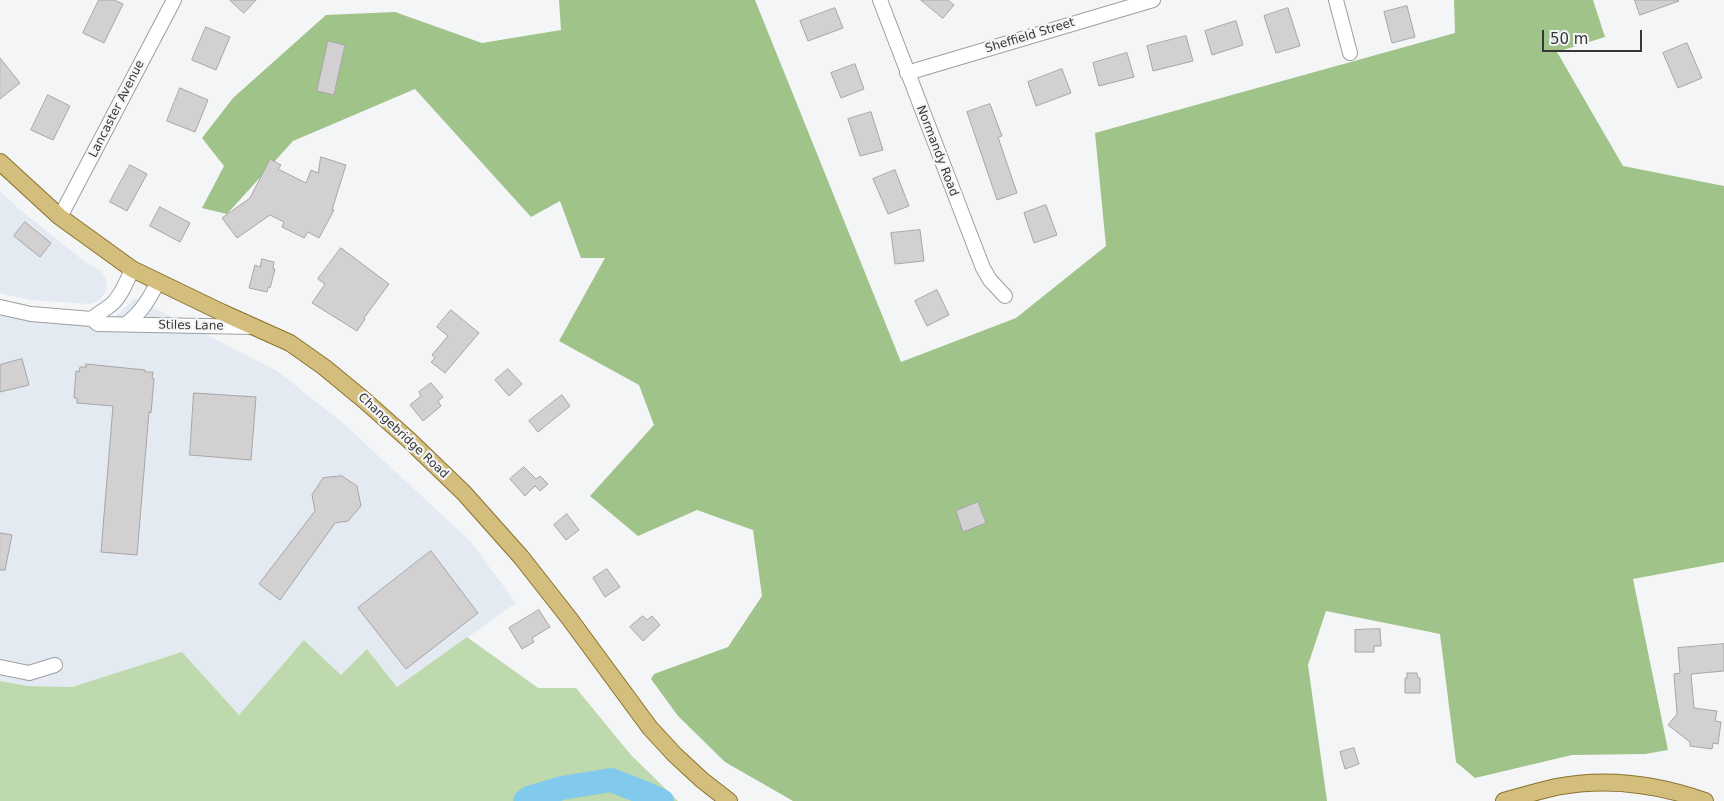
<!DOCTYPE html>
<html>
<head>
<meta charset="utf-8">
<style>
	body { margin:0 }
	#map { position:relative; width:1724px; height:801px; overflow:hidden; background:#f4f5f6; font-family:"DejaVu Sans",sans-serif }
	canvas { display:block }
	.scale { position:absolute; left:1542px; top:30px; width:100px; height:22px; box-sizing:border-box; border:2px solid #363637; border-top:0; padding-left:6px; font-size:15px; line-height:18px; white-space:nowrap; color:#363637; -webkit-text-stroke:4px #f4f5f6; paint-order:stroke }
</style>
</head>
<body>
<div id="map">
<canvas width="1724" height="801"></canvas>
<div class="scale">50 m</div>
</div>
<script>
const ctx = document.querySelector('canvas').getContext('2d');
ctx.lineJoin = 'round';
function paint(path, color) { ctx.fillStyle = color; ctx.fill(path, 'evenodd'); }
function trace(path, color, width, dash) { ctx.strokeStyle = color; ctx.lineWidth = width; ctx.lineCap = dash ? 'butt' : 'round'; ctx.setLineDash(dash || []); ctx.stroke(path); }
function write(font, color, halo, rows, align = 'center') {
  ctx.font = font + ' "DejaVu Sans",sans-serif'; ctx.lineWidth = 4.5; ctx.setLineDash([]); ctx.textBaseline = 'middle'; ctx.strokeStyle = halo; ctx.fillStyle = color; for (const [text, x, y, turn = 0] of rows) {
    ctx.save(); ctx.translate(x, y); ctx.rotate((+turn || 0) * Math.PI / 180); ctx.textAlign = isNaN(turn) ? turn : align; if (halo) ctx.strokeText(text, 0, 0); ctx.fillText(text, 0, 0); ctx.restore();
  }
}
paint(new Path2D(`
	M 0,191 L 17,207 L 81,259 L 102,272 L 107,281 L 106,290 L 100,300 L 90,304 L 30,300 L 0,293 Z
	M 135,298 L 277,371 L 344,424 L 470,541 L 516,603 L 397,687 L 367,649 L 341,675 L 304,640 L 239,715 L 182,652 L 72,687 L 28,686 L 0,681 L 0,306 L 112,320 Z`), '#e3eaf1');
paint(new Path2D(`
	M 467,637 L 538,688 L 576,688 L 631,755 L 678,801 L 0,801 L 0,681 L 28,686 L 72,687 L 182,652 L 239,715 L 304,640 L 341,675 L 367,649 L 397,687 Z`), '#bfd9ae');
paint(new Path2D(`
	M 559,0 L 755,0 L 901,362 L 1016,318 L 1106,246 L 1095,133 L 1455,33 L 1454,0 L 1593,0 L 1605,37 L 1557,52 L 1623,166 L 1724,186 L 1724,562 L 1633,579 L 1668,750 L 1645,754 L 1572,755 L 1475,778 L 1456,762 L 1440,634 L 1326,611 L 1308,665 L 1327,801 L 793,801 L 725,762 L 678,716 L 651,679 L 654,674 L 728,647 L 762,596 L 753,530 L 697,510 L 638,536 L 590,496 L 654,425 L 639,385 L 559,341 L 605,258 L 581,258 L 560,201 L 531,217 L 415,89 L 293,141 L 227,214 L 202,208 L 224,166 L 202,138 L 233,98 L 326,15 L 395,12 L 482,43 L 561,30 Z`), '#a0c38a');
trace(new Path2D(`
	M 525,801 L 529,798 L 562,788 L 611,780 L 647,794 L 662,801`), '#81caeb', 24);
const building = new Path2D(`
	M 99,0 L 114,0 L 123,4 L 104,43 L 83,33 Z
	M 230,0 L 256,0 L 244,13 Z
	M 921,0 L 948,0 L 954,5 L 943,18 Z
	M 1635,0 L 1678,0 L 1679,1 L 1640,15 Z
	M 1407,6 L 1415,37 L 1392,43 L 1384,12 Z
	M 835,8 L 843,28 L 808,41 L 800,21 Z
	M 1288,8 L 1300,46 L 1276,53 L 1264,16 Z
	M 1236,21 L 1243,45 L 1212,55 L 1205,31 Z
	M 206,27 L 230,37 L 216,70 L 192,60 Z
	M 1186,36 L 1193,61 L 1153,71 L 1147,46 Z
	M 328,41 L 345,45 L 334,95 L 317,91 Z
	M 1687,43 L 1702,78 L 1678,88 L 1663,53 Z
	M 1127,53 L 1134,77 L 1099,86 L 1093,63 Z
	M 0,58 L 20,83 L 0,99 Z
	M 855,64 L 864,89 L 841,98 L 831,73 Z
	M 1062,69 L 1071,93 L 1036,106 L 1028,82 Z
	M 180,88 L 208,100 L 195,132 L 167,121 Z
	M 48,95 L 70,106 L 53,140 L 31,130 Z
	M 990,104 L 1002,136 L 998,137 L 1017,193 L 997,200 L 967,112 Z
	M 871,112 L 883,150 L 860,156 L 848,119 Z
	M 321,157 L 346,165 L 332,210 L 334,210 L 319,238 L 308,232 L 304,238 L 282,227 L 284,222 L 270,215 L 237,238 L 222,218 L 250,198 L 270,159 L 281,165 L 278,169 L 306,183 L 311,170 L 318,173 Z
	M 130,165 L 147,174 L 127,211 L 110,202 Z
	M 895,170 L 909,206 L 888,214 L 873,179 Z
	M 1046,205 L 1057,235 L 1034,243 L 1024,213 Z
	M 160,207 L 190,223 L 180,242 L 150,226 Z
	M 25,222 L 51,243 L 40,257 L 14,236 Z
	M 920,230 L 924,261 L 895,264 L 891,233 Z
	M 341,248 L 389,284 L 364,318 L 365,319 L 357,331 L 312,303 L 325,284 L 318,279 Z
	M 262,259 L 274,262 L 273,269 L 275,269 L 270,288 L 268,287 L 267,292 L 249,288 L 255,265 L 260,267 Z
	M 937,290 L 949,315 L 927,326 L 915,301 Z
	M 451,310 L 479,333 L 445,373 L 431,362 L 435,358 L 432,355 L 448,336 L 437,327 Z
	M 22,359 L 29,385 L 0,392 L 0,365 Z
	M 86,364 L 145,370 L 145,372 L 153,372 L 152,378 L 154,379 L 151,413 L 149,412 L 137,555 L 101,552 L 113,406 L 77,403 L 77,398 L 74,398 L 76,371 L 79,372 L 80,367 L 86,367 Z
	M 508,369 L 522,384 L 509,396 L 495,380 Z
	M 431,383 L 443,397 L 438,401 L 441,406 L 423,421 L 410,405 L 421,396 L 419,392 Z
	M 194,393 L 256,397 L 251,460 L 190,455 Z
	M 562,395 L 570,406 L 538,432 L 529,421 Z
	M 524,467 L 536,479 L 540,476 L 548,484 L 540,491 L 535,486 L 525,496 L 510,479 Z
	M 342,476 L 357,486 L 361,506 L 348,521 L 335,523 L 280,600 L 259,584 L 315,511 L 312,495 L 323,478 Z
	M 978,502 L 986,523 L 963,532 L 956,511 Z
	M 567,514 L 579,530 L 566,540 L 554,525 Z
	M 0,533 L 12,535 L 5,570 L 0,570 Z
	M 431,551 L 478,613 L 406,669 L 358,608 Z
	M 607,569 L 620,587 L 605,597 L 593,578 Z
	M 539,610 L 550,627 L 532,638 L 534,642 L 522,649 L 509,628 Z
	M 643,616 L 647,620 L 652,616 L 660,625 L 643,641 L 630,627 Z
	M 1380,629 L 1381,646 L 1374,646 L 1374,652 L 1355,652 L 1355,630 Z
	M 1724,644 L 1724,671 L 1691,674 L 1694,708 L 1717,711 L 1715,721 L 1721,722 L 1718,744 L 1713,743 L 1712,749 L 1690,746 L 1690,742 L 1668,725 L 1677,714 L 1674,674 L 1680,673 L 1678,648 Z
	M 1407,673 L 1417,673 L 1418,678 L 1420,678 L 1420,693 L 1405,693 L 1405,678 L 1407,678 Z
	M 1354,748 L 1359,764 L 1345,769 L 1340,752 Z`);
paint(building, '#d2d0d1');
trace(building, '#a7a6a6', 1);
const minor = new Path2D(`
	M 880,0 L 983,268 L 990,280 L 1005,296
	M 1336,0 L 1350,53
	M 907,73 L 1153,0
	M 60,217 L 174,0
	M 0,307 L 31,314 L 92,319 L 98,324 L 254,327
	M 92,319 C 98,313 105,310 112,304 C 121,296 127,281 132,269
	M 126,324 C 142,312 149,299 158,282
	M 0,667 L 29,673 L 55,665`);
const major = new Path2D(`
	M 0,162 L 60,217 L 132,269 L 221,312 L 290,343 L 324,367 L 364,400 L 409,440 L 464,493 L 521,557 L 569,618 L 650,728 L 675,755 L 702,780 L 729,801
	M 1504,801 C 1521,796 1539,791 1556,787 C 1607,777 1657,784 1705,801`);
trace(minor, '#9d9e9f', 16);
trace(major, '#8a722c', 18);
trace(minor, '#fff', 14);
trace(major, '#d4be7d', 16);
write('12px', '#363637', '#f4f5f6', [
	["Sheffield Street",1030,36,-17],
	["Lancaster Avenue",117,109,-63],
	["Normandy Road",937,151,69],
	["Stiles Lane",191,326,1],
	["Changebridge Road",403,436,43]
]);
</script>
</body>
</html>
